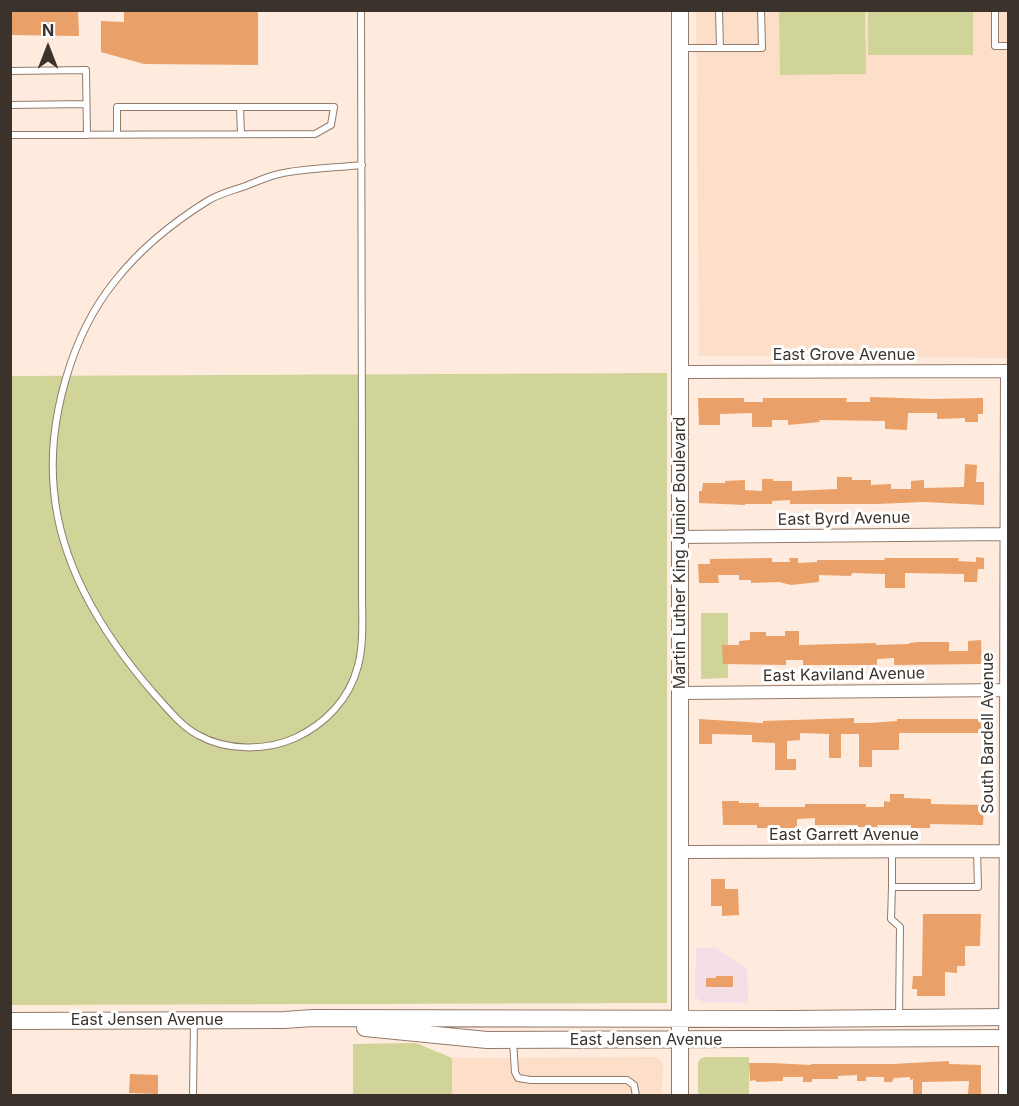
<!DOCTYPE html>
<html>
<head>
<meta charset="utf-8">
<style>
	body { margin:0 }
	#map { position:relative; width:1019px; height:1106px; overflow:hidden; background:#ffebdd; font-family:Inter,sans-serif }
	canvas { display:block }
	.frame { position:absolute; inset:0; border:12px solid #3b322b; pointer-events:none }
	.north { position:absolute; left:18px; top:18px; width:60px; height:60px; -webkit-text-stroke:4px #fff; paint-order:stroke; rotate:0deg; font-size:16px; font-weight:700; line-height:24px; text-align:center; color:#3b322b }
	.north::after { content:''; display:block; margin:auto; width:21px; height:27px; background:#3b322b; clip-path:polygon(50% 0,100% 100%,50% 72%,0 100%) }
</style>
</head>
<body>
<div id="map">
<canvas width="1019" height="1106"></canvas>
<div class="frame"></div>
<div class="north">N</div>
</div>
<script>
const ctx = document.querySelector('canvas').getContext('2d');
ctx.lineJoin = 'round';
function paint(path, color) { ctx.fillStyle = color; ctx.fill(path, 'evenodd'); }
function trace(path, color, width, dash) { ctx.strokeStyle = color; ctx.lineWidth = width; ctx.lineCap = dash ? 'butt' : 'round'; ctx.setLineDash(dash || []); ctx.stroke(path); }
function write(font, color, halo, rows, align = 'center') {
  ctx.font = font + ' Inter,sans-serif'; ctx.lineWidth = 6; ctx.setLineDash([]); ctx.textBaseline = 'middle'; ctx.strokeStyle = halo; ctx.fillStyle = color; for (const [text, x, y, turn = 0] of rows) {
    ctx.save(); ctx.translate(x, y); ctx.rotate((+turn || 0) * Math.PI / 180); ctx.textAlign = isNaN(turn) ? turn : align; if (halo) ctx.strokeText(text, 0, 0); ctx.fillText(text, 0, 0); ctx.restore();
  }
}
paint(new Path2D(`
	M 696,948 L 716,948 L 747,968 L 748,1003 L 706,1003 L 699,1000 L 695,996 Z`), '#f6dee9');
paint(new Path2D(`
	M 696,11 L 1008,11 L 1008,358 L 699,356 Z
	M 655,1057 L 659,1059 L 663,1065 L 662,1095 L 452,1095 L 452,1058 Z`), '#fddec8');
paint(new Path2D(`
	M 779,11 L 865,11 L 866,74 L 780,75 Z
	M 868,11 L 973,11 L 973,55 L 868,55 Z
	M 667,373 L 667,1003 L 11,1005 L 10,376 Z
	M 701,613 L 728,613 L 728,678 L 701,679 Z
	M 416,1043 L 452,1058 L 452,1095 L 353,1095 L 353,1044 Z
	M 705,1057 L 749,1057 L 749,1095 L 698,1096 L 698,1063 L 700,1059 Z`), '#d0d498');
paint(new Path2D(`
	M 10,10 L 78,10 L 79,36 L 10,35 Z
	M 124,10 L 258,10 L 258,65 L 144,64 L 101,52 L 101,21 L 124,22 Z
	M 870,397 L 932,399 L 983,398 L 983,414 L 978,414 L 978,422 L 965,422 L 965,418 L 937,419 L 937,413 L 908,413 L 907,430 L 885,429 L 885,421 L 819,420 L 820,422 L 788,425 L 788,420 L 772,420 L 772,427 L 752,427 L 752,413 L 720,414 L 720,425 L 699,425 L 698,398 L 744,398 L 744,402 L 763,402 L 763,398 L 847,398 L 846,402 L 870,402 Z
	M 965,464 L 977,465 L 976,482 L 984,482 L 984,505 L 924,502 L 877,504 L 790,504 L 790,500 L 772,501 L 772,504 L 745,504 L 745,505 L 699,503 L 699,491 L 702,491 L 703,483 L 725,483 L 725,481 L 745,480 L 745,490 L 762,491 L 762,479 L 773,479 L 773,481 L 792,481 L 792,491 L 837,489 L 837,477 L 852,477 L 852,480 L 871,480 L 871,485 L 891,484 L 891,489 L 911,489 L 911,481 L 924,480 L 924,488 L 964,487 Z
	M 976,557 L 984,558 L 984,569 L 978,569 L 977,582 L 964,582 L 964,574 L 905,573 L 905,588 L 885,588 L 885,574 L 852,573 L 851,576 L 819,575 L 819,582 L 791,585 L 779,582 L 751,583 L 751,580 L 739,580 L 739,575 L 718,575 L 719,583 L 699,583 L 698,564 L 710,564 L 710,559 L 772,558 L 772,562 L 790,562 L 789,558 L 798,558 L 798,563 L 817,562 L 817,560 L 885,560 L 884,558 L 959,558 L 958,561 L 976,562 Z
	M 785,631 L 799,631 L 799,645 L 876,643 L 876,645 L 909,644 L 909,643 L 918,642 L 949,642 L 949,651 L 968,651 L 968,641 L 981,640 L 982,664 L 894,665 L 894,658 L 877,659 L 877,665 L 803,665 L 803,660 L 786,660 L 786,665 L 723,664 L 722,645 L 739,645 L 739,641 L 750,640 L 750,632 L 766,632 L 766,636 L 785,636 Z
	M 854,718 L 854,723 L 870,723 L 897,721 L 897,719 L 984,719 L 984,733 L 899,733 L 899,750 L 872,750 L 872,767 L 859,767 L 859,734 L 841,734 L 841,758 L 829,758 L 829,734 L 800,733 L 800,740 L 787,741 L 787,759 L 796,759 L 796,770 L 775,770 L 775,743 L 752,742 L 752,735 L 712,734 L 712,744 L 699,744 L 699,719 L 763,723 L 763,721 Z
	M 890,794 L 904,794 L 904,798 L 931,799 L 931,804 L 984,805 L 983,825 L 930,824 L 930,828 L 911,828 L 911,825 L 877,825 L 878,827 L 858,827 L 858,825 L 815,825 L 815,818 L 797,819 L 797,828 L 757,828 L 757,825 L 723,825 L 722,801 L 739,801 L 739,803 L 759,803 L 759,807 L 805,807 L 805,804 L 866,804 L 866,807 L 884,807 L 884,801 L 890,802 Z
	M 711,879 L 725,879 L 725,889 L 738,889 L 739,915 L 722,916 L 722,906 L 711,906 Z
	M 923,914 L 981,914 L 980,946 L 965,946 L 965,966 L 957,966 L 957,973 L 945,972 L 945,996 L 917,996 L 917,989 L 912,989 L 913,976 L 922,976 Z
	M 716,976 L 733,976 L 733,987 L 706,987 L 706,978 L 716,978 Z
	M 949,1061 L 949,1064 L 981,1065 L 981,1094 L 968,1094 L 969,1081 L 922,1082 L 922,1095 L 913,1095 L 913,1079 L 910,1080 L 910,1077 L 894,1078 L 892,1082 L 884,1082 L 884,1077 L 866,1077 L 866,1081 L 857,1081 L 857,1075 L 838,1076 L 838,1079 L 812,1079 L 812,1082 L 803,1082 L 803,1077 L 783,1077 L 783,1081 L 756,1082 L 756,1080 L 750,1081 L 749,1063 L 772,1063 L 811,1065 L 811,1064 L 892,1064 Z
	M 130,1074 L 158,1075 L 158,1094 L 129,1093 Z`), '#eaa069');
const lane = new Path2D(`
	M 361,10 C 362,163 362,315 362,467 C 362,509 362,550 362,592 C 362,616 364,643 358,666 C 349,700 325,724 295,738 C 266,751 226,751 198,735 C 181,726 169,710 156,696 C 106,639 61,570 54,491 C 47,422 71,335 115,281 C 140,249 175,221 209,200 C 221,193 235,190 248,185 C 258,181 269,176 279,174 C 306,168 335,168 362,165
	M 719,10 L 720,48
	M 995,10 L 995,46 L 1008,46
	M 681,48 L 762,48 L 761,10
	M 10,71 L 86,70 L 87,135
	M 10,105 L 86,104
	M 240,107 L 241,134
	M 10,135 L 315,134 L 331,125 L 334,107 L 117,107 L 117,135
	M 892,851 L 892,887 L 978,887 L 977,851
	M 892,887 L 891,919 L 900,927 L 899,1018
	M 513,1041 L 515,1072 L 518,1078 L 531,1080 L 627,1080 L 634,1085 L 636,1096
	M 193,1096 L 194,1021`);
const street = new Path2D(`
	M 680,372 L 1008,371
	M 680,537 L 1008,534
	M 680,693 L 1008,690
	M 680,852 L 1008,851
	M 1005,1096 L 1007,371`);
const secondary = new Path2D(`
	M 680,10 L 680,1096
	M 10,1021 L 284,1020 L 313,1018 L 791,1019 L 1008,1017
	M 365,1028 L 487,1040 L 1008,1038`);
trace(lane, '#917b6c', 8);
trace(street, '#917b6c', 14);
trace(secondary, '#917b6c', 18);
trace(lane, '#fff', 6);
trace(street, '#fff', 12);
trace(secondary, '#fff', 16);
write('16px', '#3b322b', '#fff', [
	["East Grove Avenue",844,355],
	["East Byrd Avenue",844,519,-1],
	["Martin Luther King Junior Boulevard",680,553,-90],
	["East Kaviland Avenue",844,675,-1],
	["South Bardell Avenue",988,733,-90],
	["East Garrett Avenue",844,835],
	["East Jensen Avenue",147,1020],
	["East Jensen Avenue",646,1040]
]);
</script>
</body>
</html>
